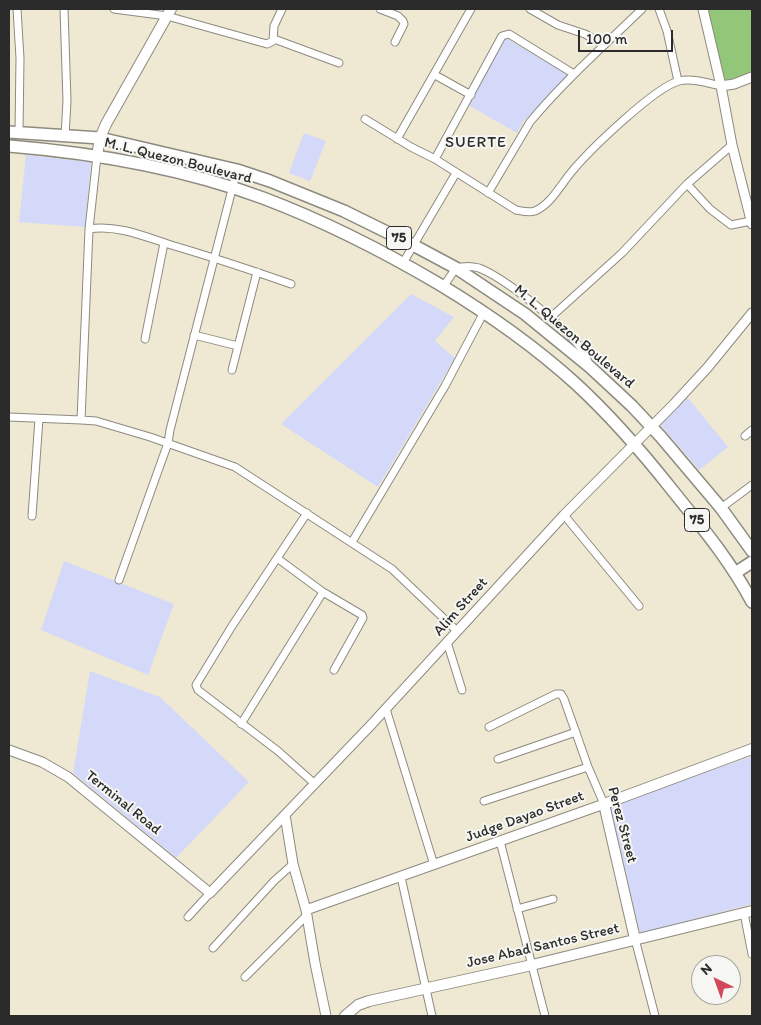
<!DOCTYPE html>
<html>
<head>
<meta charset="utf-8">
<style>
	body { margin:0 }
	#map { position:relative; width:761px; height:1025px; overflow:hidden; background:#efe9d3; font-family:Itim,sans-serif }
	canvas { display:block }
	.frame { position:absolute; inset:0; border:10px solid #2b2b2b; pointer-events:none }
	.north { position:absolute; left:691px; top:955px; width:50px; height:50px; box-sizing:border-box; background:#f6f6f2; border:1px solid #a5a5a2; border-radius:50%; rotate:318deg; font-size:14px; font-weight:700; line-height:20px; text-align:center; color:#2b2b2b }
	.north::after { content:''; display:block; margin:auto; width:18px; height:22px; background:#d1495b; clip-path:polygon(50% 0,100% 100%,50% 72%,0 100%) }
	.scale { position:absolute; left:578px; top:30px; width:95px; height:22px; box-sizing:border-box; border:2px solid #2b2b2b; border-top:0; padding-left:6px; font-size:15px; line-height:18px; white-space:nowrap; color:#2b2b2b; -webkit-text-stroke:4px #f6f6f2; paint-order:stroke }
</style>
</head>
<body>
<div id="map">
<canvas width="761" height="1025"></canvas>
<div class="frame"></div>
<div class="north">N</div>
<div class="scale">100 m</div>
</div>
<script>
const ctx = document.querySelector('canvas').getContext('2d');
ctx.lineJoin = 'round';
function paint(path, color) { ctx.fillStyle = color; ctx.fill(path, 'evenodd'); }
function trace(path, color, width, dash) { ctx.strokeStyle = color; ctx.lineWidth = width; ctx.lineCap = dash ? 'butt' : 'round'; ctx.setLineDash(dash || []); ctx.stroke(path); }
function write(font, color, halo, rows, align = 'center') {
  ctx.font = font + ' Itim,sans-serif'; ctx.lineWidth = 4; ctx.setLineDash([]); ctx.textBaseline = 'middle'; ctx.strokeStyle = halo; ctx.fillStyle = color; for (const [text, x, y, turn = 0] of rows) {
    ctx.save(); ctx.translate(x, y); ctx.rotate((+turn || 0) * Math.PI / 180); ctx.textAlign = isNaN(turn) ? turn : align; if (halo) ctx.strokeText(text, 0, 0); ctx.fillText(text, 0, 0); ctx.restore();
  }
}
paint(new Path2D(`
	M 506,38 L 567,74 L 567,77 L 522,123 L 517,133 L 468,105 Z
	M 304,133 L 326,141 L 310,181 L 289,173 Z
	M 26,155 L 91,162 L 85,227 L 19,222 Z
	M 411,294 L 454,317 L 435,341 L 455,358 L 378,487 L 281,424 Z
	M 688,398 L 728,447 L 699,470 L 660,424 Z
	M 64,561 L 174,604 L 148,675 L 41,630 Z
	M 90,671 L 160,697 L 249,782 L 176,858 L 73,773 Z
	M 752,756 L 752,904 L 640,933 L 610,806 Z`), '#d4d8f9');
paint(new Path2D(`
	M 707,9 L 752,9 L 752,71 L 735,79 L 725,81 Z`), '#92c678');
const minor = new Path2D(`
	M 17,9 L 20,58 L 19,133
	M 64,9 L 67,101 L 65,136
	M 114,9 L 167,16 L 267,44 L 273,41 L 274,26 L 282,9
	M 380,9 L 398,16 L 403,21 L 404,24 L 395,42
	M 530,9 L 558,25 L 585,34 L 604,45
	M 659,9 L 667,31 L 678,81
	M 274,39 L 339,63
	M 435,75 L 471,95
	M 365,119 L 411,147 L 435,159 L 516,210 C 522,211 529,213 535,211 C 552,204 562,182 574,169 C 591,149 655,87 679,81 C 692,78 708,83 721,86
	M 397,139 L 471,9
	M 435,159 L 502,36 L 509,34 L 574,74
	M 687,184 L 710,209 L 731,225 L 751,221
	M 488,193 L 530,122 C 564,81 604,46 642,9
	M 89,229 C 116,224 146,237 171,245 C 212,257 251,270 291,284
	M 403,263 L 456,173
	M 443,287 L 456,268 C 464,266 471,266 479,268 C 505,278 563,325 580,347 C 584,352 586,358 589,364
	M 550,318 L 622,253 L 687,184 L 732,145
	M 194,335 L 238,346
	M 145,339 L 164,243
	M 232,370 L 257,272
	M 9,417 L 81,420 L 89,229 L 97,156
	M 81,420 L 96,421 L 150,437 L 235,467 L 392,569 L 457,631
	M 745,436 L 752,430
	M 721,508 L 752,485
	M 307,513 L 232,626 L 196,685 L 198,690 L 278,751 L 315,784
	M 564,515 L 639,606
	M 32,516 L 39,419
	M 352,542 L 445,386 L 484,312
	M 277,558 L 323,592 L 362,615 L 363,618 L 334,670
	M 119,580 L 168,443 L 170,430 L 237,170
	M 447,642 L 462,690
	M 386,709 L 434,865
	M 241,724 L 323,592
	M 489,727 L 556,694 L 561,694 L 564,699 L 588,767 L 604,804
	M 498,759 L 576,732
	M 484,801 L 588,767
	M 500,841 L 545,1016
	M 401,877 L 432,1016
	M 517,909 L 553,899
	M 744,913 L 752,954
	M 188,917 L 210,893
	M 635,939 L 655,1016
	M 213,948 L 274,881 L 293,864
	M 245,977 L 307,915`);
const tertiary = new Path2D(`
	M 703,9 L 721,86 L 732,145 L 752,224
	M 721,86 L 734,84 L 752,77
	M 9,750 L 42,762 L 68,777 L 210,893 L 370,726 L 564,515 L 674,404 L 708,367 L 752,313
	M 285,815 L 293,864 L 306,910 L 315,963 L 326,1016
	M 306,910 L 604,804`);
const secondary = new Path2D(`
	M 97,156 L 100,138 L 106,124 L 171,9
	M 635,939 L 604,804 L 752,749
	M 345,1016 L 358,1005 L 369,1001 L 532,965 L 752,911`);
const trunk = new Path2D(`
	M 9,132 L 100,138 L 237,170 L 270,181 L 344,211 L 413,245 L 456,268 L 525,314 L 590,367 L 632,406 L 661,437 L 721,508 L 752,551
	M 9,146 C 95,153 182,168 263,198 C 324,221 383,251 439,284 C 487,313 533,345 575,383 C 611,416 643,453 673,491 C 702,527 731,562 752,602
	M 735,573 L 752,562`);
trace(minor, '#8d8a7f', 9);
trace(tertiary, '#8d8a7f', 11);
trace(secondary, '#8d8a7f', 12);
trace(trunk, '#8d8a7f', 14);
trace(minor, '#fff', 7);
trace(tertiary, '#fff', 9);
trace(secondary, '#fff', 10);
trace(trunk, '#fff', 11);
for (const [x, y, w] of [
	[399,238,25],
	[697,520,25]
]) { const box = new Path2D(); box.roundRect(x - w / 2, y - 11.5, w, 23, 4); ctx.fillStyle = '#f6f6f2'; ctx.fill(box); trace(box, '#2b2b2b', 1); }
write('bold 14px', '#2b2b2b', null, [
	["75",399,238],
	["75",697,520]
]);
write('15px', '#2b2b2b', '#f6f6f2', [
	["M. L. Quezon Boulevard",178,161,14],
	["M. L. Quezon Boulevard",574,337,40],
	["Alim Street",461,607,-48],
	["Terminal Road",123,803,39],
	["Judge Dayao Street",525,817,-20],
	["Perez Street",622,825,75],
	["Jose Abad Santos Street",543,946,-13]
]);
ctx.letterSpacing = '1px';
write('16px', '#2b2b2b', '#f6f6f2', [
	["SUERTE",476,143]
]);
ctx.letterSpacing = '0px';
</script>
</body>
</html>
